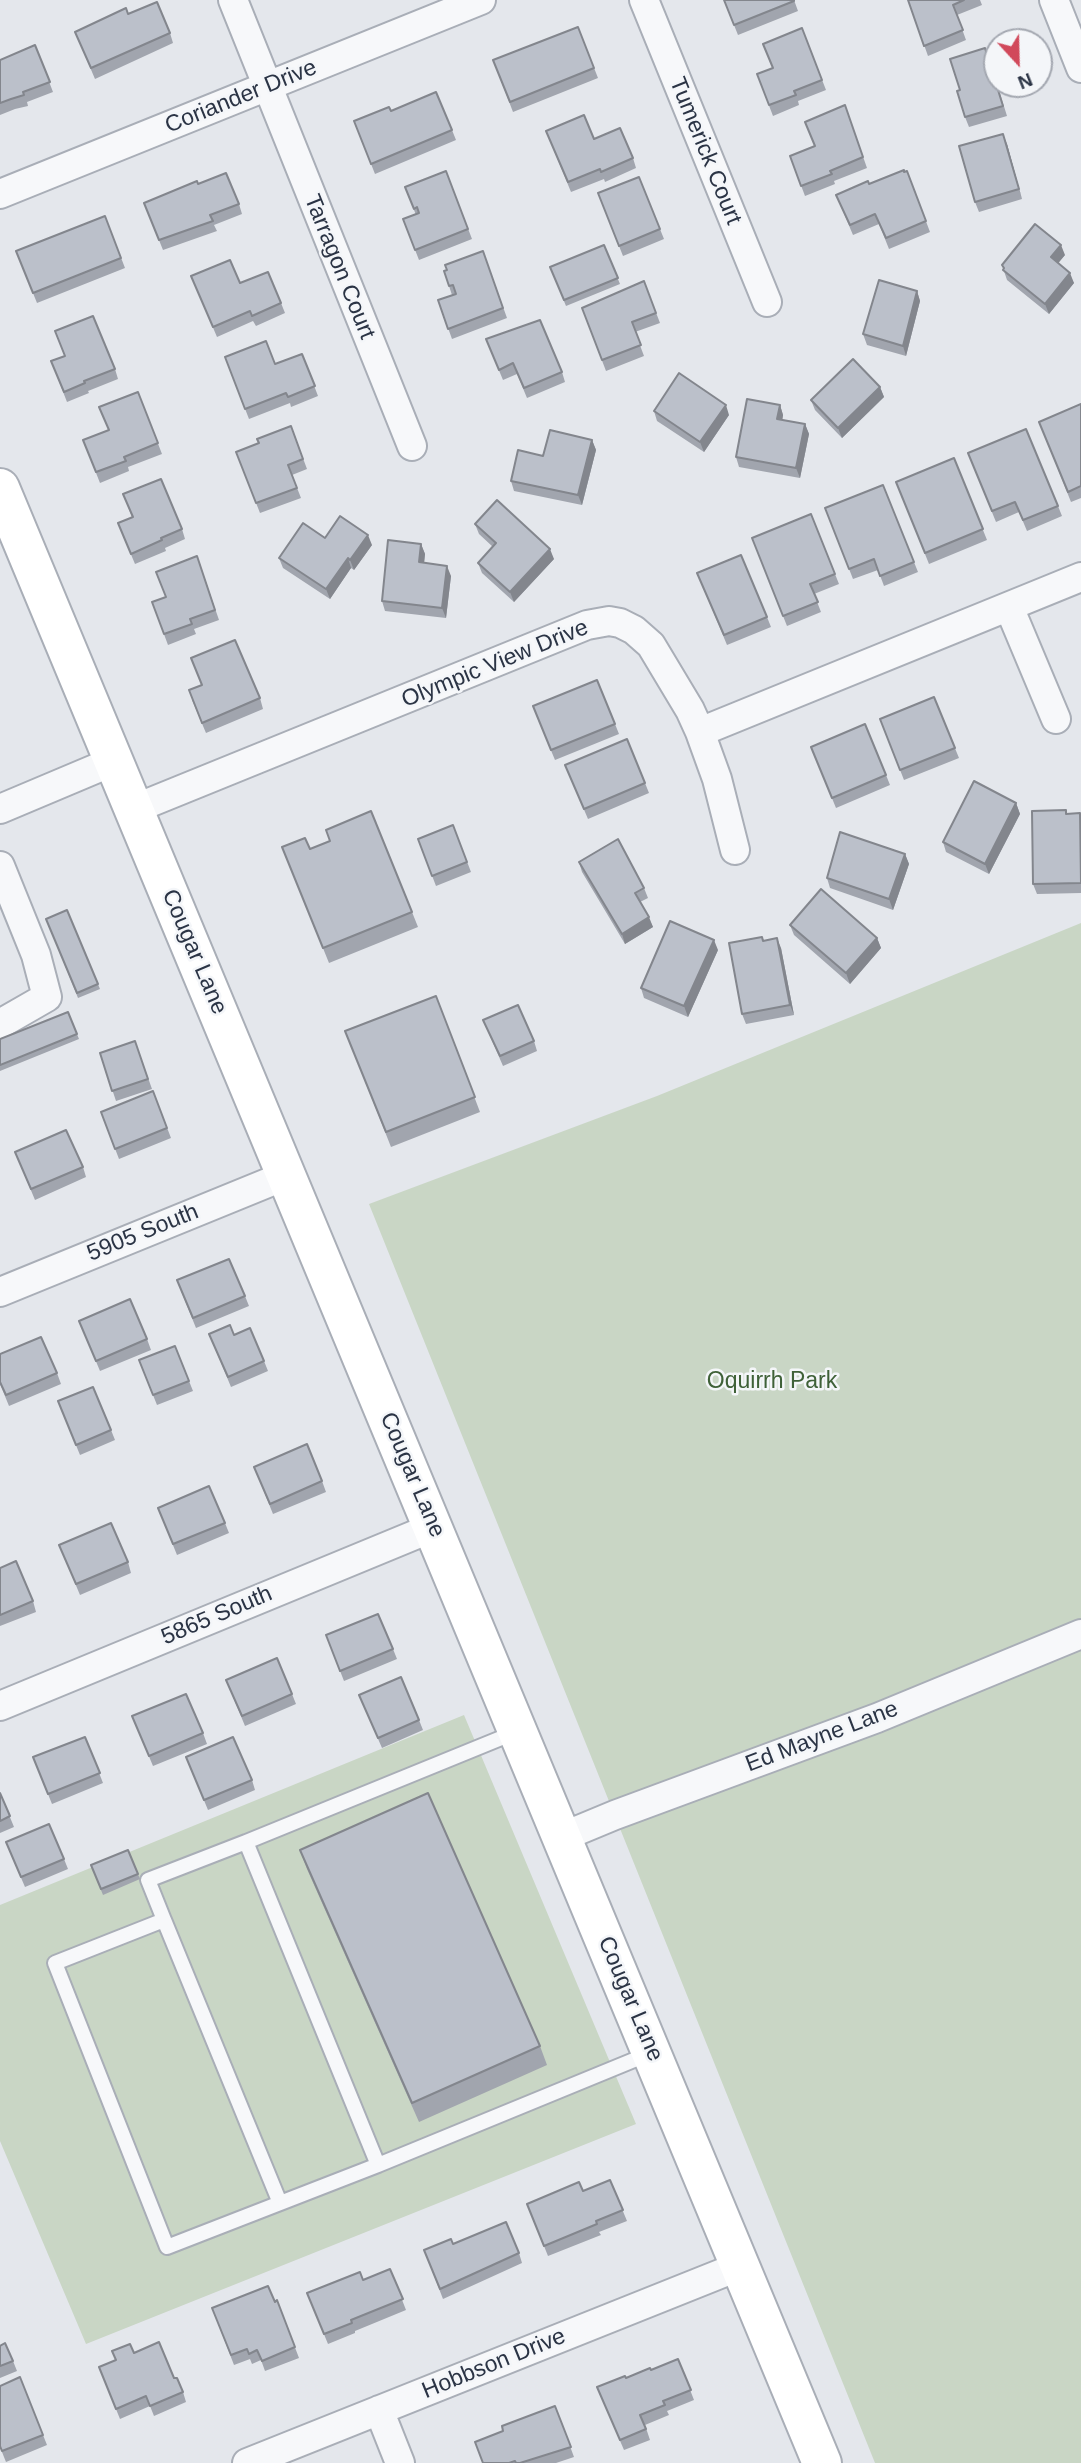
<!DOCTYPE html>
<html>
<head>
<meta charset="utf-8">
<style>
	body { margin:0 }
	#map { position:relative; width:1081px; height:2463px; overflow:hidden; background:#e4e7ec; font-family:Arial,sans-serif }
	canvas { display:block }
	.north { position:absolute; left:983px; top:28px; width:70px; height:70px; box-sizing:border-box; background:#f4f6f9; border:2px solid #a4a8b1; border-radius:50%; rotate:158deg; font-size:19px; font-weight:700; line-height:28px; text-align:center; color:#2b3445 }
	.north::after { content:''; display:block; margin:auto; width:24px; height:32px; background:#d1495b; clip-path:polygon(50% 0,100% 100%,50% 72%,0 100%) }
</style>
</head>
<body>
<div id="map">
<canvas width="1081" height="2463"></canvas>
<div class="north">N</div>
</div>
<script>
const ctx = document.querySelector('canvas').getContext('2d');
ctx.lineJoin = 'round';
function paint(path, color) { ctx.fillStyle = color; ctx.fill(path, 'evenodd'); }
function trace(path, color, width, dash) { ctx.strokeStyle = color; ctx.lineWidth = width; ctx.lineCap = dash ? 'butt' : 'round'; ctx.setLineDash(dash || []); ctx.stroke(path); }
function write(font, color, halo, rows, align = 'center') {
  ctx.font = font + ' Arial,sans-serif'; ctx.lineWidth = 5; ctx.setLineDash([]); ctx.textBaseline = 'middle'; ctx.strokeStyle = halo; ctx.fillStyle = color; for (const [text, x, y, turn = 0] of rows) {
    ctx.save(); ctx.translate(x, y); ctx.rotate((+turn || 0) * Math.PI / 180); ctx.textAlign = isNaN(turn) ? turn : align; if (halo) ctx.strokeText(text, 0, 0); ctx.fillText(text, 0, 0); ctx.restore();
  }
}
paint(new Path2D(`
	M 1081,923 L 1081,2463 L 875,2463 L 369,1204 L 657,1096 Z
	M 464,1715 L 636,2124 L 86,2344 L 0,2141 L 0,1905 Z`), '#c9d6c5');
const service = new Path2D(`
	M 516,1732 L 246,1842 L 378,2165 L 651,2053
	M 246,1842 L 148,1880 L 164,1920 L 55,1963 L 167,2247 L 378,2165
	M 164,1920 L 280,2203`);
const minor = new Path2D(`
	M 233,0 L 412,446
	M 644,0 L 767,302
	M 1054,0 L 1081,68
	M 0,194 L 481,0
	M 1009,607 L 1056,719
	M 700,732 L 1081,577
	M 0,809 L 114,761
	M 134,809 L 587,625 L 609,621 L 620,623 L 634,630 L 651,645 L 690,710 L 700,732 L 717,779 L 735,850
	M 0,866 L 36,955 L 47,997 L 0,1024
	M 0,1292 L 287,1175
	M 0,1706 L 434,1527
	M 562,1837 L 615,1815 L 877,1718 L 1081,1634
	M 379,2410 L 400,2463
	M 247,2463 L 740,2266`);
const secondary = new Path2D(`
	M 0,488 L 822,2463`);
trace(service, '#a9aeb7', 18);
trace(minor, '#a9aeb7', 32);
trace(secondary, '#a9aeb7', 42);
trace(service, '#f7f8fa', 14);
trace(minor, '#f7f8fa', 28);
trace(secondary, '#fff', 38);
paint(new Path2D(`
	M 724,0 L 794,0 L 798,11 L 738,35 Z
	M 908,0 L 980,0 L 982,5 L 957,15 L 966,40 L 928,56 Z
	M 128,14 L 170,33 L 173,43 L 95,79 L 75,32 Z
	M 578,27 L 598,78 L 513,112 L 493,60 Z
	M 802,28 L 826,90 L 798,101 L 799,105 L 773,116 L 757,74 L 772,68 Z
	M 35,45 L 53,92 L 27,102 L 28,106 L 15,109 L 0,115 L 0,60 Z
	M 989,58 L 1007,116 L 969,127 L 965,117 L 960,90 Z
	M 845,105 L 867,168 L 834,181 L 835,184 L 805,196 L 790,156 L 814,146 Z
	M 391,111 L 452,130 L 456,140 L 375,174 L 354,121 Z
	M 594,139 L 633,158 L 636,168 L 605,182 L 604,179 L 571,192 L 550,141 Z
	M 1007,144 L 1022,199 L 979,212 L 975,202 Z
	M 446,171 L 472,239 L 419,260 L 403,219 L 416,215 L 405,187 Z
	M 907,171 L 930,232 L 889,249 L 879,224 L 853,235 L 836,195 Z
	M 639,177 L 664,239 L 623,256 L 598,193 Z
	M 198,184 L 239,204 L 242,214 L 214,225 L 217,231 L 163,250 L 148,213 Z
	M 105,216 L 125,268 L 37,303 L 16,251 Z
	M 604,245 L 620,284 L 566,306 L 550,267 Z
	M 483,251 L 507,318 L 452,339 L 438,300 L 452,295 L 444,271 Z
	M 1065,255 L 1058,263 L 1074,283 L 1049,314 L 1007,280 L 1002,265 Z
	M 191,276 L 240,283 L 281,303 L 285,313 L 256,326 L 253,321 L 217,337 Z
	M 644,281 L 660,323 L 635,332 L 644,356 L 606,371 L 582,308 Z
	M 917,291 L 920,301 L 906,356 L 867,345 L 863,334 Z
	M 490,349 L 562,372 L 565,382 L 527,398 L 517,374 L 503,380 Z
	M 302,354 L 318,396 L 291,407 L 290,403 L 249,419 L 225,357 L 275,364 Z
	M 65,356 L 115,369 L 118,379 L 88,391 L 89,393 L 67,402 L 51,361 Z
	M 880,387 L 884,397 L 842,438 L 815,410 L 811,400 Z
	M 138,392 L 162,454 L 128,467 L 129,471 L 100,483 L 83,440 L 108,430 Z
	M 1081,404 L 1081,498 L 1071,502 L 1043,432 Z
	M 780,405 L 783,415 L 782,420 L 805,424 L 809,434 L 800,478 L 739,467 L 736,457 Z
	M 654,411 L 729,415 L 704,452 L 657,421 Z
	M 291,426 L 307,469 L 292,475 L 301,498 L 260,513 L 236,452 L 259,443 Z
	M 592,440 L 596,450 L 582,505 L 514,491 L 511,481 L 543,456 Z
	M 954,458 L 987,540 L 929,564 L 896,482 Z
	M 972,463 L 1058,506 L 1062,516 L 1027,531 L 1019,512 L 996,522 Z
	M 883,485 L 918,572 L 884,586 L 878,570 L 853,579 L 825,508 Z
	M 123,494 L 182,529 L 185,539 L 165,548 L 166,551 L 135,564 L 122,533 L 132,517 Z
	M 811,514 L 839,584 L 814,594 L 821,612 L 787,626 L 752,538 Z
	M 475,524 L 554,559 L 514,602 L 482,573 L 478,563 L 493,547 L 479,534 Z
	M 325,538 L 372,545 L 354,570 L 351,568 L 330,599 L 283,568 L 279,558 Z
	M 421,544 L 425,554 L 424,563 L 451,576 L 446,618 L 385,611 L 382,601 Z
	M 197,556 L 219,620 L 194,629 L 196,634 L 168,645 L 152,602 L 166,597 Z
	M 697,573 L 767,617 L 771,627 L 727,645 Z
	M 934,697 L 959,758 L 904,780 L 880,719 Z
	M 260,698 L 263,709 L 206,733 L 192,700 Z
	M 537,717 L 615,724 L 619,734 L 555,760 Z
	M 811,747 L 886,775 L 890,785 L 836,808 Z
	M 565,765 L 645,783 L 649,793 L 588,819 Z
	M 1016,803 L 1020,814 L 989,874 L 946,852 L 943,842 Z
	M 1067,814 L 1081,816 L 1081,893 L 1037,894 L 1033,884 Z
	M 453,825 L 471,872 L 436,886 L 418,839 Z
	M 282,847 L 310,849 L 412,912 L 418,927 L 329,963 Z
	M 905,854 L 909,864 L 893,910 L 830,888 L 827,878 Z
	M 579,862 L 644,888 L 648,898 L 640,902 L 653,927 L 625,944 L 582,872 Z
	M 67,910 L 100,989 L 78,998 L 46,919 Z
	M 790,925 L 877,938 L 881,948 L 850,984 L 794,935 Z
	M 763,941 L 781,948 L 794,1015 L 746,1024 L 742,1014 Z
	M 718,950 L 688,1017 L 644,998 L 641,988 Z
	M 436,996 L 480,1112 L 391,1147 L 351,1046 Z
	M 68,1012 L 79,1039 L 0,1071 L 0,1039 Z
	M 483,1020 L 534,1041 L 537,1051 L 503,1066 Z
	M 135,1041 L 152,1089 L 116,1101 L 100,1053 Z
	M 153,1091 L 171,1138 L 119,1159 L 101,1112 Z
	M 15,1152 L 83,1167 L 86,1177 L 35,1200 Z
	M 181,1291 L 245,1296 L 249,1306 L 196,1328 Z
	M 79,1321 L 147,1339 L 151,1350 L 100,1371 Z
	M 209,1334 L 234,1335 L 264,1361 L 268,1371 L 231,1387 Z
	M 175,1346 L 193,1391 L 157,1405 L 139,1360 Z
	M 0,1354 L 57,1373 L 61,1384 L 9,1406 L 0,1384 Z
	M 58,1401 L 111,1430 L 115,1440 L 80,1455 Z
	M 258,1477 L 322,1481 L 326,1492 L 273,1514 Z
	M 158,1508 L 225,1523 L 229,1533 L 177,1555 Z
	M 59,1545 L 128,1562 L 131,1573 L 80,1595 Z
	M 0,1568 L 33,1601 L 36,1612 L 0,1626 Z
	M 326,1635 L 393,1649 L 397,1659 L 344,1681 Z
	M 226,1680 L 292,1694 L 296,1704 L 245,1726 Z
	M 359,1695 L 419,1720 L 423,1730 L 382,1748 Z
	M 132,1716 L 203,1733 L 207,1744 L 153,1766 Z
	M 85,1737 L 103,1783 L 52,1804 L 33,1757 Z
	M 186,1757 L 252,1780 L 255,1790 L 208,1810 Z
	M 0,1793 L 14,1827 L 0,1833 Z
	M 128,1850 L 140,1879 L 103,1895 L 91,1865 Z
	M 300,1850 L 540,2046 L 547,2065 L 419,2122 L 307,1869 Z
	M 10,1852 L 64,1859 L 68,1869 L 25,1887 Z
	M 610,2180 L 627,2221 L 599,2232 L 601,2235 L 548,2256 L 527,2204 L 583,2191 Z
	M 453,2244 L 519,2253 L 522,2263 L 443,2299 L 424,2250 Z
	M 390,2269 L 406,2310 L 355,2331 L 355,2333 L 328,2344 L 307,2293 L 363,2280 Z
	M 277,2300 L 299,2358 L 265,2371 L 261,2360 L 252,2364 L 250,2359 L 234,2365 L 212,2308 Z
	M 0,2346 L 13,2361 L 17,2371 L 0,2378 Z
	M 112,2351 L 134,2353 L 174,2378 L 183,2392 L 186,2402 L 154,2416 L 150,2406 L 120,2419 L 103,2377 L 116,2360 Z
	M 678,2359 L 694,2400 L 667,2411 L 669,2415 L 645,2425 L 650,2440 L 624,2450 L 597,2387 L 651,2370 Z
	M 0,2386 L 43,2435 L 47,2445 L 6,2462 L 0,2447 Z
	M 555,2406 L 574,2457 L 556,2463 L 483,2463 L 503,2431 Z`), '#a1a5ae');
paint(new Path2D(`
	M 1003,134 L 1007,144 L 1022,199 L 1019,189 Z
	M 1061,245 L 1065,255 L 1055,267 L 1051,257 Z
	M 1070,273 L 1074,283 L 1049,314 L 1045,304 Z
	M 917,291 L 920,301 L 906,356 L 903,346 Z
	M 880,387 L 884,397 L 842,438 L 838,428 Z
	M 726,405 L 729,415 L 704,452 L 700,442 Z
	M 780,405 L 783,415 L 781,429 L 777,419 Z
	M 805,424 L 809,434 L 800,478 L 796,468 Z
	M 592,440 L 596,450 L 582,505 L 578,495 Z
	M 368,535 L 372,545 L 354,570 L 350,560 Z
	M 421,544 L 425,554 L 423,573 L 419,562 Z
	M 550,549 L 554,559 L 514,602 L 510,592 Z
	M 348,558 L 351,568 L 330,599 L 326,589 Z
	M 447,566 L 451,576 L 446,618 L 442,608 Z
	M 1016,803 L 1020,814 L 989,874 L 985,864 Z
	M 905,854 L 909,864 L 893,910 L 889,899 Z
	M 649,917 L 653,927 L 625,944 L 622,934 Z
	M 777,938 L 781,948 L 794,1015 L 790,1005 Z
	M 877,938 L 881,948 L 850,984 L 846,973 Z
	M 714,940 L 718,950 L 688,1017 L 684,1006 Z`), '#83868d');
const building = new Path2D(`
	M 724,0 L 794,0 L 794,1 L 734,25 Z
	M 908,0 L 964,0 L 953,5 L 963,30 L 924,46 Z
	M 157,2 L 170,33 L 91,68 L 75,32 L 126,8 L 128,14 Z
	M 578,27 L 594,68 L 510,102 L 493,60 Z
	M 802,28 L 822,80 L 794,91 L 796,95 L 769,105 L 757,74 L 773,68 L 763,44 Z
	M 35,45 L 50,82 L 23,92 L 24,95 L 11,99 L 0,103 L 0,60 Z
	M 985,48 L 1003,106 L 965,117 L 957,91 L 960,90 L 950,59 Z
	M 436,92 L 452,130 L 371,164 L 354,121 L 389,107 L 391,111 Z
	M 845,105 L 863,157 L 830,171 L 832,174 L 801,186 L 790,156 L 815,146 L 805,122 Z
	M 584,115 L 594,139 L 620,128 L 633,158 L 601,172 L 600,169 L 568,182 L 546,131 Z
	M 1003,134 L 1019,189 L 975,202 L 959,146 Z
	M 904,170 L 904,172 L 907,171 L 926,221 L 886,238 L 875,214 L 850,225 L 836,195 L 868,181 L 869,184 Z
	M 446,171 L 468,229 L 415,250 L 403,219 L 419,213 L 417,207 L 414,209 L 405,187 Z
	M 226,173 L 239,204 L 210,215 L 213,221 L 159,240 L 144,203 L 197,181 L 198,184 Z
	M 639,177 L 660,229 L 619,246 L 598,193 Z
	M 105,216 L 121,258 L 33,293 L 16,251 Z
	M 1035,224 L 1061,245 L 1051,257 L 1070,273 L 1045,304 L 1003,270 L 1004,268 L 1002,265 Z
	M 604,245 L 618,278 L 564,300 L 550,267 Z
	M 483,251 L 503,308 L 448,329 L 438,300 L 456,294 L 453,285 L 449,286 L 444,271 L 447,270 L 445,265 Z
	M 230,260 L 240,283 L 268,272 L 281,303 L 252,316 L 250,311 L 213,327 L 191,276 Z
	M 879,280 L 917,291 L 903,346 L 863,334 Z
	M 644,281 L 656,313 L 632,322 L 641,345 L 602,360 L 582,308 Z
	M 93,316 L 115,369 L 84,381 L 85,383 L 64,392 L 51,361 L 65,356 L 55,331 Z
	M 540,320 L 562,372 L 524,388 L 513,363 L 499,370 L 486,339 Z
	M 266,341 L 275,364 L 302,354 L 315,386 L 288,397 L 286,393 L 245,409 L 225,357 Z
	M 853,359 L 880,387 L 838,428 L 811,400 Z
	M 679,373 L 726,405 L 700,442 L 654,411 Z
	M 138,392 L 158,443 L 124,457 L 126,461 L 96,472 L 83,440 L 109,430 L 99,407 Z
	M 747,399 L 780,405 L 777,419 L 805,424 L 796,468 L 736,457 Z
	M 1081,404 L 1081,486 L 1068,492 L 1039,422 Z
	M 291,426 L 303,459 L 288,465 L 297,488 L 256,503 L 236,452 L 259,443 L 257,439 Z
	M 1026,429 L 1058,506 L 1023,520 L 1015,502 L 992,511 L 968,453 Z
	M 550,430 L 592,440 L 578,495 L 511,481 L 518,450 L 543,456 Z
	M 954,458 L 983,529 L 925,553 L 896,482 Z
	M 161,479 L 182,529 L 161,538 L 162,540 L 131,554 L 118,523 L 133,517 L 123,494 Z
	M 883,485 L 914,562 L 880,576 L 874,559 L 849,569 L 825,508 Z
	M 497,500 L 550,549 L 510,592 L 478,563 L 496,543 L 475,524 Z
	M 811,514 L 835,574 L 810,584 L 818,602 L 783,616 L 752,538 Z
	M 340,516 L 368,535 L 350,560 L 348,558 L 326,589 L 279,558 L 303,523 L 325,538 Z
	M 388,540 L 421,544 L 419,562 L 447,566 L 442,608 L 382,601 Z
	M 741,555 L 767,617 L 724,635 L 697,573 Z
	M 197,556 L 215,610 L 190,619 L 192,624 L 164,634 L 152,602 L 166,597 L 156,572 Z
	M 235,640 L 260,698 L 202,723 L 189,690 L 202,685 L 191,658 Z
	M 597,680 L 615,724 L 551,750 L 533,706 Z
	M 934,697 L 955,748 L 900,770 L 880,719 Z
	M 865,724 L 886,775 L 832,798 L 811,747 Z
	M 627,739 L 645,783 L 584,809 L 565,765 Z
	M 974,781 L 1016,803 L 985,864 L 943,842 Z
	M 1066,810 L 1066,814 L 1080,813 L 1081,883 L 1033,884 L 1032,811 Z
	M 371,811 L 412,912 L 323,948 L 282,847 L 305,838 L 310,849 L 330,841 L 326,830 Z
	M 453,825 L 467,862 L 432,876 L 418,839 Z
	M 840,832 L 905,854 L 889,899 L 827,878 Z
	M 618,839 L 644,888 L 635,893 L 649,917 L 622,934 L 579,862 Z
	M 821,889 L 877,938 L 846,973 L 790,925 Z
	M 67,910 L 98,984 L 77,993 L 46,919 Z
	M 670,921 L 714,940 L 684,1006 L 641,988 Z
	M 762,937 L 763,941 L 777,938 L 790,1005 L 742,1014 L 729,943 Z
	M 436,996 L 475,1097 L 386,1132 L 345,1031 Z
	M 518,1005 L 534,1041 L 500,1056 L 483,1020 Z
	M 68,1012 L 77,1034 L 0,1065 L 0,1039 Z
	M 135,1041 L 148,1079 L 112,1091 L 100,1053 Z
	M 153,1091 L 167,1128 L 115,1149 L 101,1112 Z
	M 66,1130 L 83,1167 L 31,1189 L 15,1152 Z
	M 229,1259 L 245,1296 L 193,1318 L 177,1280 Z
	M 130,1299 L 147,1339 L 96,1361 L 79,1321 Z
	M 230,1325 L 234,1335 L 250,1328 L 264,1361 L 228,1377 L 209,1334 Z
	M 41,1337 L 57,1373 L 6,1395 L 0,1382 L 0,1354 Z
	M 175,1346 L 189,1381 L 153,1395 L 139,1360 Z
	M 93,1387 L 111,1430 L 76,1445 L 58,1401 Z
	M 307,1444 L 322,1481 L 270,1504 L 254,1467 Z
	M 209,1486 L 225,1523 L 173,1544 L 158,1508 Z
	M 111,1523 L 128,1562 L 76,1584 L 59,1545 Z
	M 16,1561 L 33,1601 L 0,1615 L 0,1568 Z
	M 378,1614 L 393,1649 L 340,1671 L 326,1635 Z
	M 277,1658 L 292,1694 L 242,1716 L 226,1680 Z
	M 401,1677 L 419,1720 L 378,1738 L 359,1695 Z
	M 186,1694 L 203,1733 L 149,1756 L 132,1716 Z
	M 85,1737 L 100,1773 L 48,1794 L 33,1757 Z
	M 233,1737 L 252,1780 L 204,1800 L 186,1757 Z
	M 0,1793 L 10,1816 L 0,1821 Z
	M 428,1793 L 540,2046 L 412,2103 L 300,1850 Z
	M 49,1824 L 64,1859 L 21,1877 L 6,1842 Z
	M 128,1850 L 138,1874 L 101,1889 L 91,1865 Z
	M 610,2180 L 623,2210 L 596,2221 L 597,2224 L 544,2246 L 527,2204 L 579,2182 L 583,2191 Z
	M 506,2222 L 519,2253 L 440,2289 L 424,2250 L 451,2239 L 453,2244 Z
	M 390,2269 L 403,2299 L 351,2320 L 352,2323 L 324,2334 L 307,2293 L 360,2272 L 363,2280 Z
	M 268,2286 L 275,2302 L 277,2300 L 295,2347 L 262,2361 L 257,2350 L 249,2354 L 247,2349 L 231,2355 L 212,2308 Z
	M 159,2342 L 174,2378 L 177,2378 L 183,2392 L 150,2406 L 146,2396 L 116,2409 L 99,2367 L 116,2360 L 112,2351 L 130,2344 L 134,2353 Z
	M 5,2343 L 13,2361 L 0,2366 L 0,2346 Z
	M 678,2359 L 691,2390 L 663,2401 L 665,2405 L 640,2415 L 646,2429 L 620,2440 L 597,2387 L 625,2376 L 626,2378 L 650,2368 L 651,2370 Z
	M 20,2377 L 43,2435 L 2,2451 L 0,2446 L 0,2386 Z
	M 555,2406 L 571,2447 L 520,2463 L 516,2463 L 515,2461 L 509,2463 L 483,2463 L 475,2442 L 503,2431 L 502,2426 Z`);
paint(building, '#bbc0ca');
trace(building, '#83868d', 2);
write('23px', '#2b3445', '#f4f6f9', [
	["Coriander Drive",241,97,-22],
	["Tumerick Court",705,151,68],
	["Tarragon Court",339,267,68],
	["Olympic View Drive",495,664,-22],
	["Cougar Lane",194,952,67],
	["5905 South",143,1233,-22],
	["Cougar Lane",412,1475,67],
	["5865 South",217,1616,-23],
	["Ed Mayne Lane",822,1737,-21],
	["Cougar Lane",630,1999,67],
	["Hobbson Drive",494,2364,-22]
]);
write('23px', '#3f6138', '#f4f6f9', [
	["Oquirrh Park",772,1382]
]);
</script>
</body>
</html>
